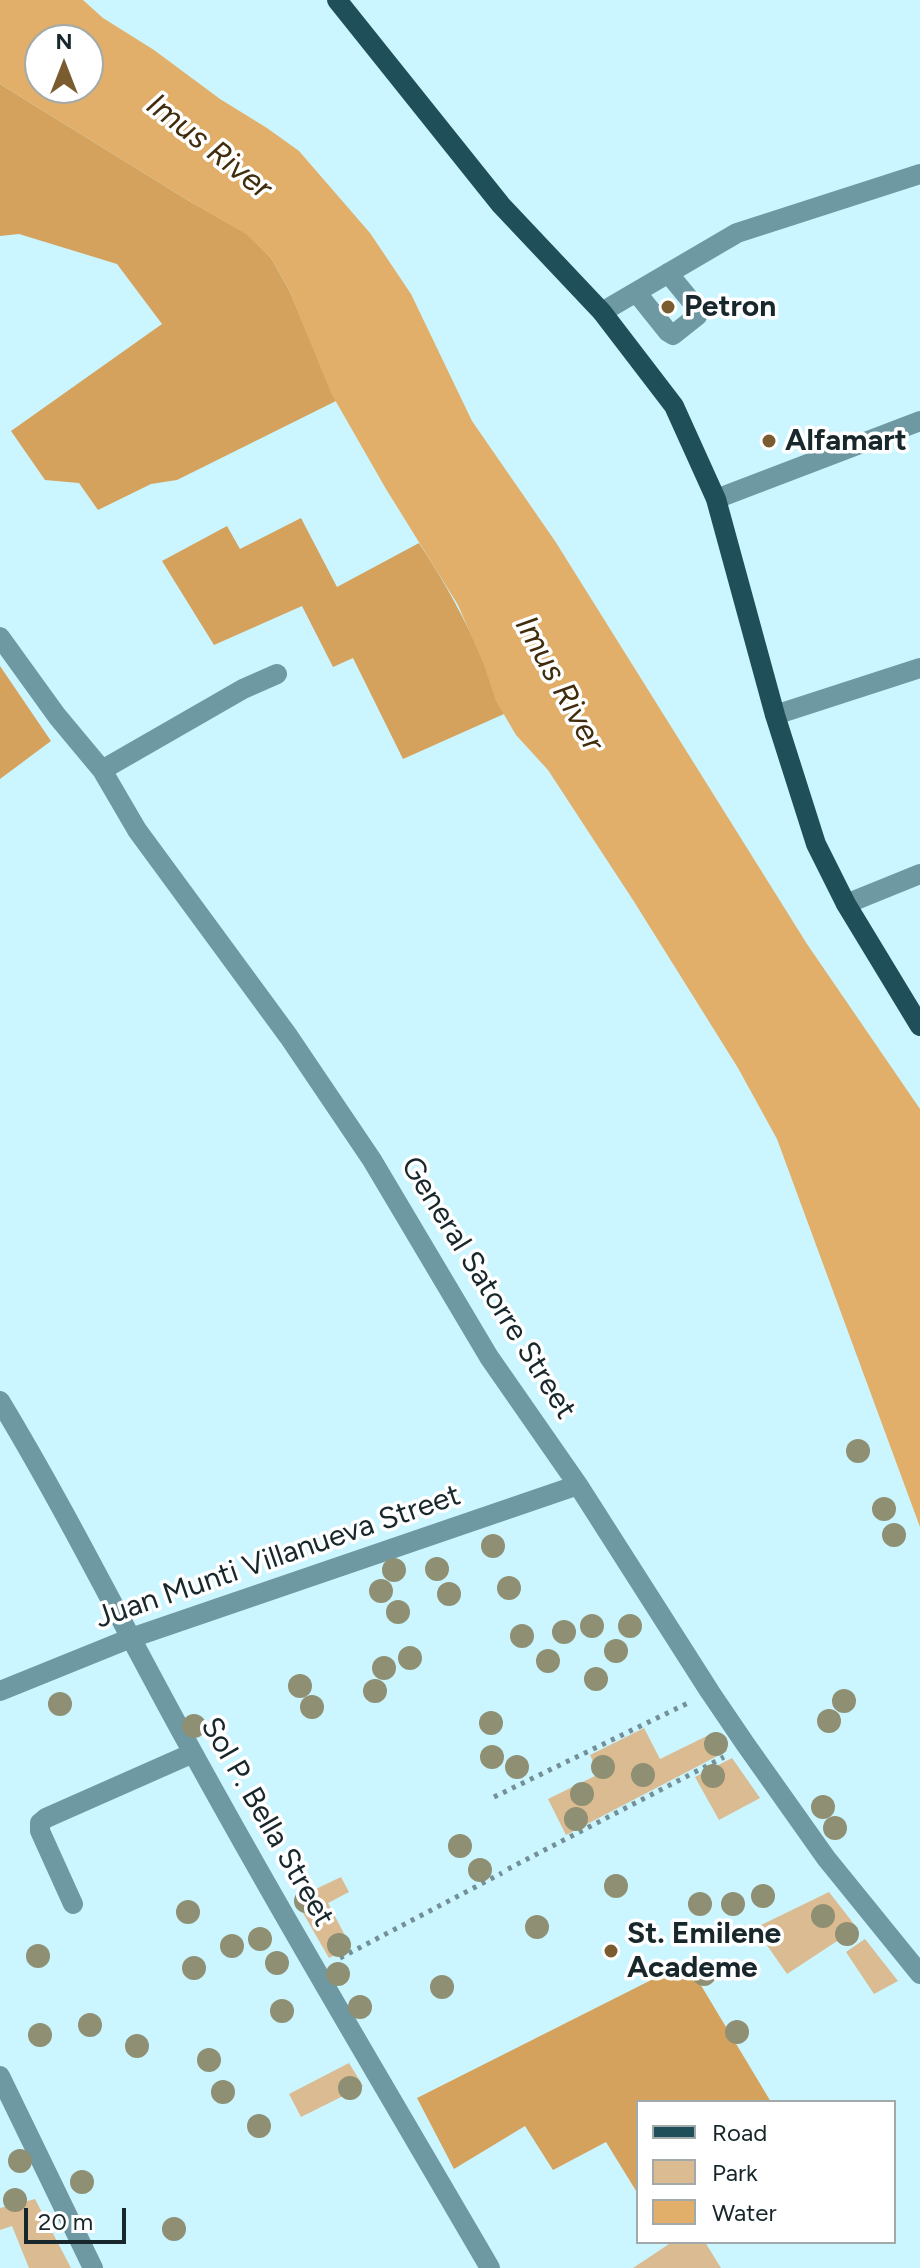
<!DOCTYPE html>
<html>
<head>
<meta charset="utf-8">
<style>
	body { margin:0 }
	#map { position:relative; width:920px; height:2268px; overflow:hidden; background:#cbf5ff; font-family:Figtree,sans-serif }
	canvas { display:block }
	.legend { position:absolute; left:636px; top:2100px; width:260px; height:144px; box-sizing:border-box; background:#fff; border:2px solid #a2a9aa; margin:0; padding:10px 14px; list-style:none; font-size:24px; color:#17272b }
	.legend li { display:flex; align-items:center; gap:16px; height:40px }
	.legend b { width:40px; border:2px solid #a2a9aa }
	.north { position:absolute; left:24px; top:24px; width:80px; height:80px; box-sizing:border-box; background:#fff; border:2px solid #a2a9aa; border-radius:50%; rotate:0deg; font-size:22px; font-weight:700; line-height:32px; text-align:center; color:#17272b }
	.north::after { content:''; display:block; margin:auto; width:28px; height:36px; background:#7b5c31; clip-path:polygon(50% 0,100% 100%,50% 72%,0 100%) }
	.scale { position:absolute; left:24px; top:2208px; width:102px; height:36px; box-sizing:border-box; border:4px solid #17272b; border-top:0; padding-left:10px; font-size:24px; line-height:28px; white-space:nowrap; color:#17272b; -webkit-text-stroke:6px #fff; paint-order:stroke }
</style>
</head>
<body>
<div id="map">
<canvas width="920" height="2268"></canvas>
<ul class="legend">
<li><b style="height:10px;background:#1f4f59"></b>Road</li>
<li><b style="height:22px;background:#dbbb91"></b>Park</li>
<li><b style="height:22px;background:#e1af69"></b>Water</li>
</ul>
<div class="north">N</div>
<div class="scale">20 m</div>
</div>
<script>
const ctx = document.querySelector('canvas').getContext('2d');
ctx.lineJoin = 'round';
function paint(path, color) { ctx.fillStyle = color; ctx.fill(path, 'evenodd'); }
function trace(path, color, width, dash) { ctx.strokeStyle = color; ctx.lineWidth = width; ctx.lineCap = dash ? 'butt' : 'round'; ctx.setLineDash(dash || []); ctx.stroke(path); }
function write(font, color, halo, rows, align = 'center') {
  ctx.font = font + ' Figtree,sans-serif'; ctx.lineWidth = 7; ctx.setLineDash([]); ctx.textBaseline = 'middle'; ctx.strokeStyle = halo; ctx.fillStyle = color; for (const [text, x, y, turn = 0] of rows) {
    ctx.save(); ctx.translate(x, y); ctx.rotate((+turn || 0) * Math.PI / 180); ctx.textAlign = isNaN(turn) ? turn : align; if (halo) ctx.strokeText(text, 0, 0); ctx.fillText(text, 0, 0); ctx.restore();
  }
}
paint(new Path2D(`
	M 644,1728 L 660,1759 L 715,1732 L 727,1751 L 566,1835 L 548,1799 L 599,1774 L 590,1755 Z
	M 732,1758 L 760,1798 L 719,1820 L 695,1777 Z
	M 341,1877 L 349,1892 L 328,1903 L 351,1947 L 329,1958 L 295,1899 Z
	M 829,1892 L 857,1928 L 787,1974 L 755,1928 Z
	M 865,1939 L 898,1981 L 874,1994 L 846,1952 Z
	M 349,2063 L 363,2086 L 301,2117 L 289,2094 Z
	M 35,2199 L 71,2268 L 29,2268 L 12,2226 L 0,2230 L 0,2208 Z
	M 672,2242 L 705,2242 L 721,2268 L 633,2268 Z`), '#dbbb91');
paint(new Path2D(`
	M 0,84 L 189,201 L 247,234 L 271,258 L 289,290 L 336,401 L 177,480 L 151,484 L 98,510 L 79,483 L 45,480 L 11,431 L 162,324 L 117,264 L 19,234 L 0,236 Z
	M 301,518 L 337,587 L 419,543 C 444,581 466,620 484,663 C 491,680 494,698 504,714 L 403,759 L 353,658 L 333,667 L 302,606 L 214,645 L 162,561 L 227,526 L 240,549 Z
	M 0,666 L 51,741 L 0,779 Z
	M 687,1962 L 771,2102 L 638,2102 L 638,2194 L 606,2142 L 553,2170 L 525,2126 L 454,2169 L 417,2098 Z`), '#d4a25d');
paint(new Path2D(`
	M 0,0 L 83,0 L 103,18 L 154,50 L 220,99 L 267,128 L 299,151 L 370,233 L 411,294 L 472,421 L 555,541 L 807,944 L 920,1109 L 920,1527 L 777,1139 L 738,1068 L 633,900 L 548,770 L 516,735 L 496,701 L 484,665 L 458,605 L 386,489 L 331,393 L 289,290 L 271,258 L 246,234 L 189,201 L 0,84 ZM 40,40 L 88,40 L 88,88 L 40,88 Z`), '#e1af69');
trace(new Path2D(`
	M 494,1797 L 688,1703
	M 508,1869 L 724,1757
	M 340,1958 L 502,1873`), '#739097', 5, [4, 6]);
trace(new Path2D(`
	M 636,292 L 668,332 L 673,335 L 697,316 L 696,307 L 668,273
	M 602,312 L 737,233 L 920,174
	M 716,499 L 920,421
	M 0,637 L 57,716 L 102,770 L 137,830 L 289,1037 L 372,1160 L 489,1357 L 578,1485 L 710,1692 L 746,1745 L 826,1858 L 920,1974
	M 775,715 L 920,668
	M 102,770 L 243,689 L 277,674
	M 846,904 L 920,874
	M 0,1401 C 67,1512 124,1628 187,1742 C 284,1919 388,2093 490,2268
	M 0,1691 L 131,1638 L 578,1485
	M 73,1904 L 40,1831 L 40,1823 L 46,1818 L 193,1753
	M 0,2076 L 93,2268`), '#6f99a2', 20);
trace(new Path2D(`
	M 337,0 L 501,205 L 602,312 L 674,406 L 716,499 L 775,715 L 816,844 L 846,904 L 920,1026`), '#1f4f59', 20);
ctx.fillStyle = '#8f8f73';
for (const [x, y] of [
	[858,1451],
	[884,1509],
	[894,1535],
	[493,1546],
	[437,1569],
	[394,1570],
	[509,1588],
	[381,1591],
	[449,1594],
	[398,1612],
	[592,1626],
	[630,1626],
	[564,1632],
	[522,1636],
	[616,1651],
	[410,1658],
	[548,1661],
	[384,1668],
	[596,1679],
	[300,1686],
	[375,1691],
	[844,1701],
	[60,1704],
	[312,1707],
	[829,1721],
	[491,1723],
	[194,1726],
	[716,1744],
	[492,1757],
	[517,1767],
	[603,1767],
	[643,1775],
	[713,1776],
	[582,1794],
	[823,1807],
	[576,1819],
	[835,1828],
	[460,1846],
	[480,1870],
	[616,1886],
	[763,1896],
	[306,1901],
	[700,1904],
	[733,1904],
	[188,1912],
	[823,1916],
	[537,1927],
	[847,1934],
	[260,1939],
	[339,1945],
	[232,1946],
	[38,1956],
	[277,1963],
	[194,1968],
	[338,1974],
	[704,1974],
	[442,1987],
	[360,2007],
	[282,2011],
	[90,2025],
	[737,2032],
	[40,2035],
	[137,2046],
	[209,2060],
	[350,2088],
	[223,2092],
	[259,2126],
	[20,2161],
	[82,2182],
	[15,2200],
	[174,2229]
]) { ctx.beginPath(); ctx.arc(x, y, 12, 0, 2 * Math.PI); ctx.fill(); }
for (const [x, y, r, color] of [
	[668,307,8,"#7b5c31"],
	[769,441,8,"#7b5c31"],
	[611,1951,8,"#7b5c31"]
]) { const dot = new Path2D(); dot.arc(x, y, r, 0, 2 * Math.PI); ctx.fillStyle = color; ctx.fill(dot); trace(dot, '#fff', 3); }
write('bold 30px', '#17272b', '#fff', [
	["Petron",684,307],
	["Alfamart",785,441],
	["St. Emilene",627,1934],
	["Academe",627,1968]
], 'left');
write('30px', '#17272b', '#fff', [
	["General Satorre Street",488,1288,58],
	["Juan Munti Villanueva Street",278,1557,-19],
	["Sol P. Bella Street",267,1822,60]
]);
write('italic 32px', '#412c0d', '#fff', [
	["Imus River",209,147,38],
	["Imus River",559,684,61]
]);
</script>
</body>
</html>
